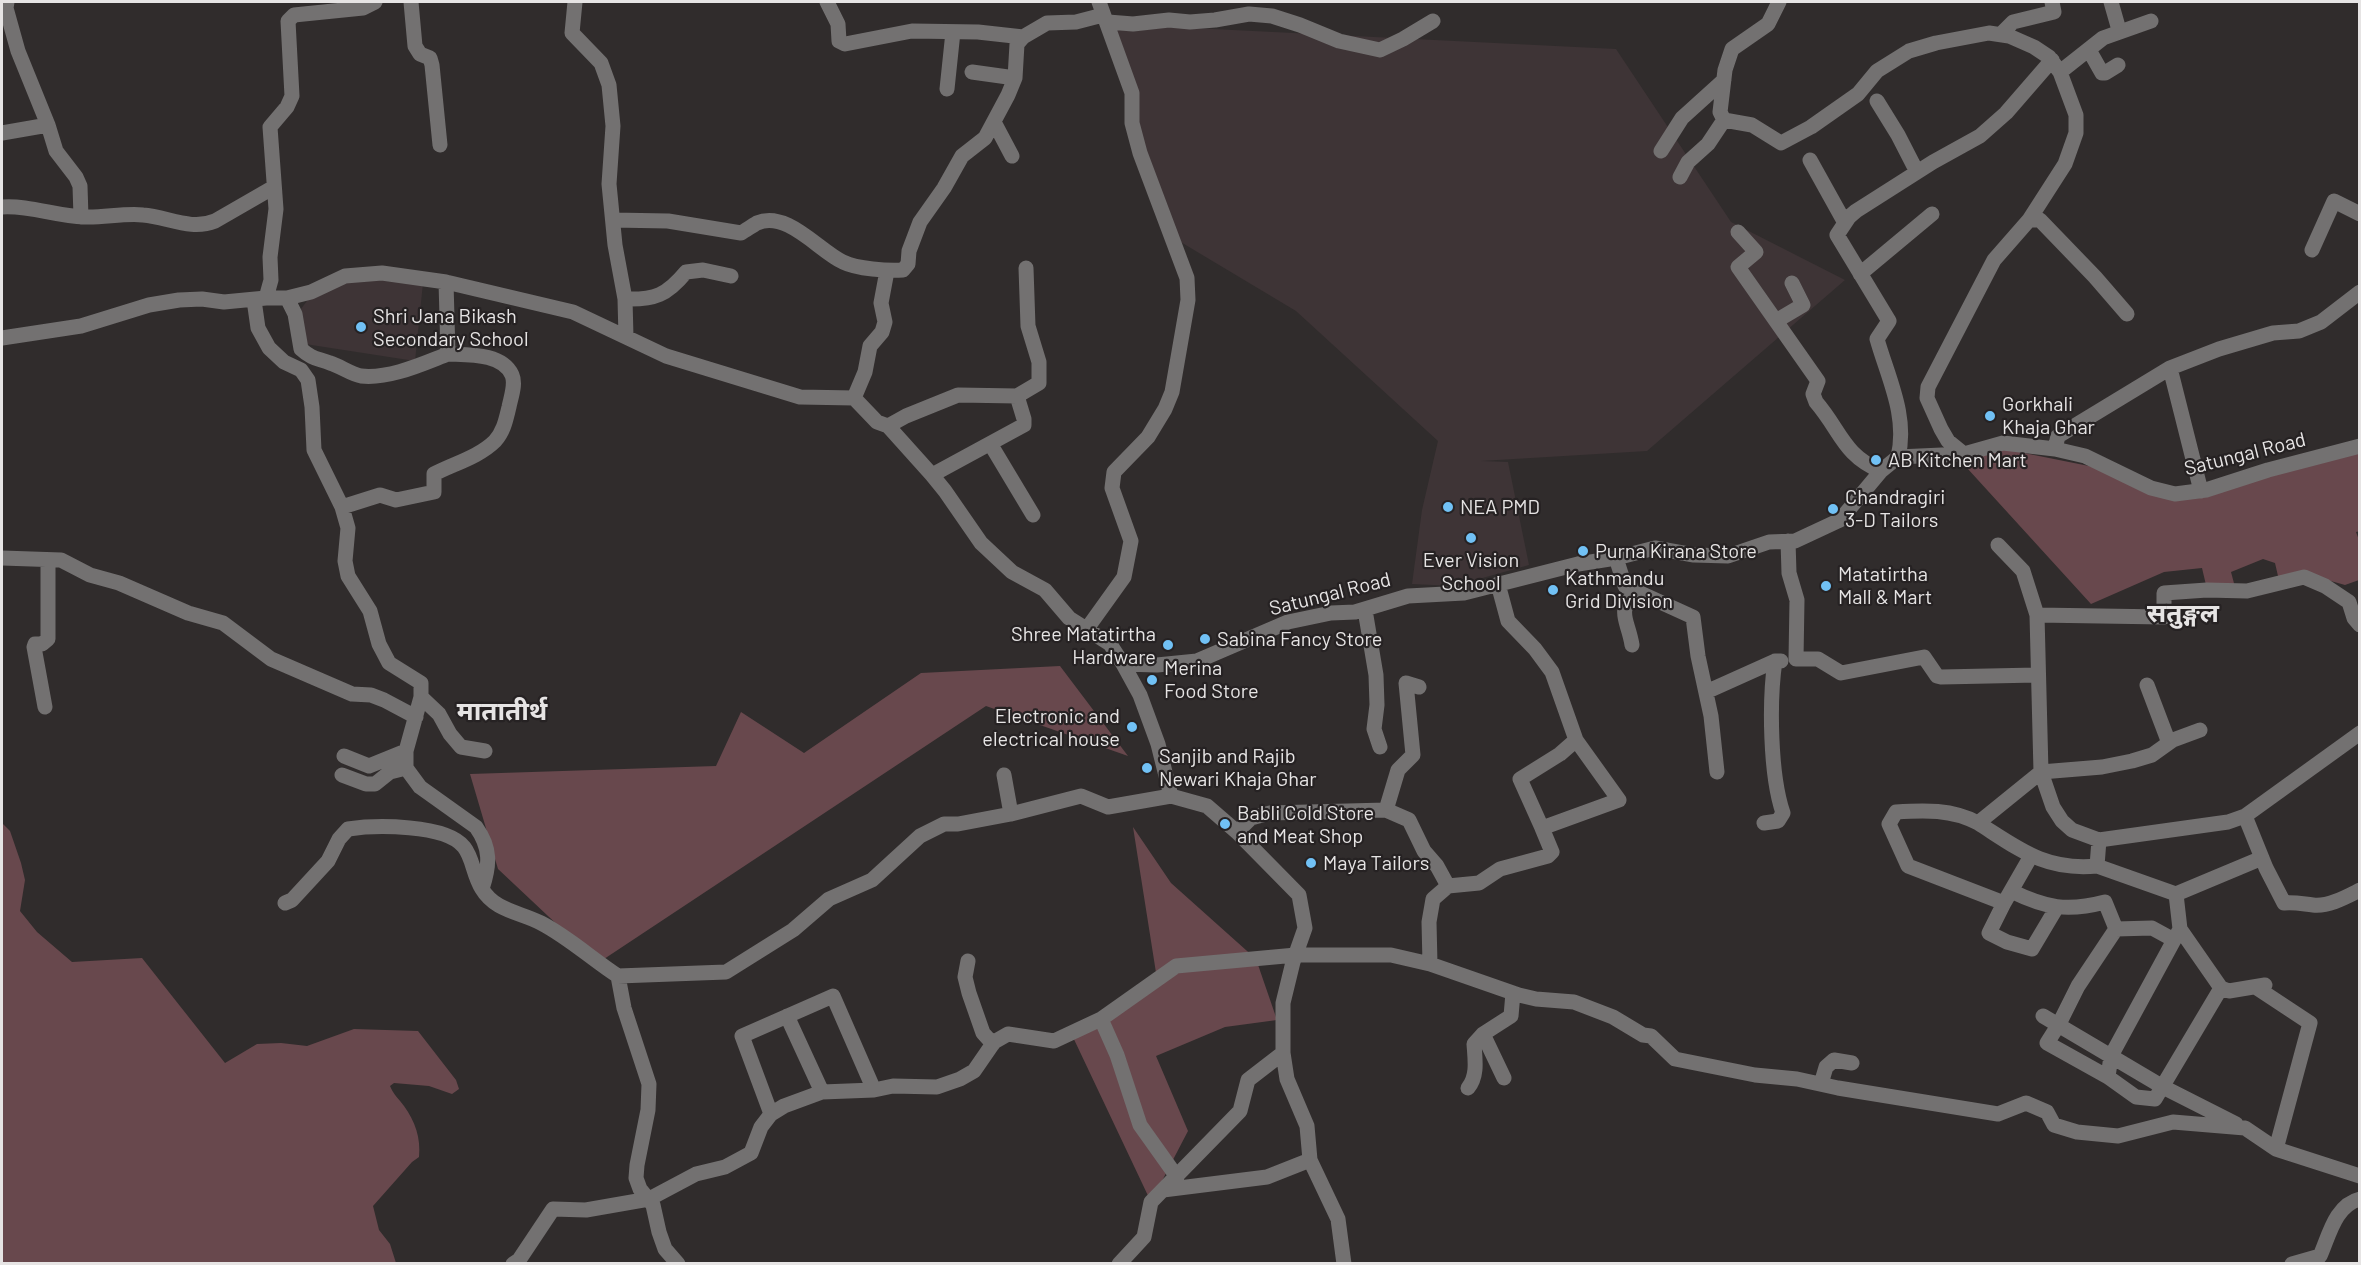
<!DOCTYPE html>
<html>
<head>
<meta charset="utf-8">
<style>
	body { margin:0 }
	#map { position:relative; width:2361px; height:1265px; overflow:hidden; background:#302c2c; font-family:Barlow,sans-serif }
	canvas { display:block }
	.frame { position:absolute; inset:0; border:3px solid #e6e4e4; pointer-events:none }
</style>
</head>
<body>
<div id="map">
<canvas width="2361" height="1265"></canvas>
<div class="frame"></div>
</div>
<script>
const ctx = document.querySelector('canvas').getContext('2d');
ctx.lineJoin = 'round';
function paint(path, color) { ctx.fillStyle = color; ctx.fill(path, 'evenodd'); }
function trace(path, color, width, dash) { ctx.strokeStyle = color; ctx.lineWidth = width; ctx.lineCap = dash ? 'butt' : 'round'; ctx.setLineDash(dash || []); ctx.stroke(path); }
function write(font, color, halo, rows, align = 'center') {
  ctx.font = font + ' Barlow,"Noto Sans Devanagari",sans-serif'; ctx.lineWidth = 4.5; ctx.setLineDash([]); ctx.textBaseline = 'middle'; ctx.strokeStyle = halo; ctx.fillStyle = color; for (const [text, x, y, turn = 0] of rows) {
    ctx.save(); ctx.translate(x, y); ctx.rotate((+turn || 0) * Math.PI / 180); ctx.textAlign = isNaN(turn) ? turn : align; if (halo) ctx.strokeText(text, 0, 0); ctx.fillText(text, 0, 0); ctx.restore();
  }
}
paint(new Path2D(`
	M 1112,24 L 1616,49 L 1731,222 L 1845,280 L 1647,451 L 1481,461 L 1508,462 L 1529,565 L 1454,586 L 1412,584 L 1422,510 L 1438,441 L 1296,311 L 1169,235 Z
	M 382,276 L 423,283 L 415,361 L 305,344 L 301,309 L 312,294 L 348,280 Z`), '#3e3436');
paint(new Path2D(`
	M 2359,448 L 2360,531 L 2356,532 L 2359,540 L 2359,580 L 2345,585 L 2313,576 L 2278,576 L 2275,563 L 2263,559 L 2231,572 L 2235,587 L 2206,585 L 2202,568 L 2164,572 L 2091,604 L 1957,457 L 2004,449 L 2104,469 L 2174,500 Z
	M 1060,666 L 1128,756 L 986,706 L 598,963 L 498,869 L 470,774 L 716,766 L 741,712 L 804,753 L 921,673 Z
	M 2,823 L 10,831 L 21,863 L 25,880 L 20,911 L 37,932 L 72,962 L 142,958 L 225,1063 L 257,1044 L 281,1043 L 307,1046 L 354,1029 L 418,1031 L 456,1080 L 459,1089 L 452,1094 L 429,1086 L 394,1083 L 390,1086 C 393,1094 399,1099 404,1106 C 415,1121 421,1138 419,1157 L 412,1162 L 373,1206 L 379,1230 L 390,1244 L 396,1263 L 2,1263 Z
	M 1133,827 L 1171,883 L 1256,959 L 1277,1020 L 1225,1027 L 1156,1056 L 1188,1131 L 1151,1202 L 1071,1033 L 1157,979 Z`), '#68484d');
trace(new Path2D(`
	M 7,2 L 6,8 L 18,51 L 48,125 L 56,151 L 76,177 L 80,186 L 81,217
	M 411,2 L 415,46 L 420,54 L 430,58 L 432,65 L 440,145
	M 575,2 L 572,33 L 601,63 L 609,85 L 613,126 L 609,184 L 615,245 L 625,299 L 626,337
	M 827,2 L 838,24 L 839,41 L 845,44 L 912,31 L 978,32 L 1023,37 L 1047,23 L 1076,22 L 1103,15
	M 1779,2 L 1768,24 L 1732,49 L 1725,70 L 1720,112 L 1724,120 L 1752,125 L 1781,143 L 1811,127 L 1858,94 L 1877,71 L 1909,51 L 1936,43 L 1989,33 L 2009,36 L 2034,47 L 2049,57 L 2060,72 L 2076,115 L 2076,133 L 2065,164 L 2029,220 L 1994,260 L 1928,387 L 1927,398 L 1941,429 L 1948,441 L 1964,454
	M 2111,2 L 2119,30
	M 1108,22 L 1133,24 L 1169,20 L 1190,22 L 1215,20 L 1249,14 L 1272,16 L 1300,25 L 1339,41 L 1380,50 L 1403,39 L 1433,21
	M 2001,34 L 2013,22 L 2054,12 L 2052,2
	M 2089,50 L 2102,73 L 2105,73 L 2118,65
	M 972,72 L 1015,78
	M 2060,72 L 2103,38 L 2151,21
	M 947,89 L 953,32
	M 1877,101 L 1898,135 L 1917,172
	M 994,122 L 1012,156
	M 2,133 L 48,125
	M 1661,151 L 1682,118 L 1724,80
	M 1810,160 L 1845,223
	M 1680,177 L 1688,162 L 1708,144 L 1724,120
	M 2,207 C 29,205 56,216 84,217 C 103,218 124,213 143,215 C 168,217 191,231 215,221 L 274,187
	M 613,220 L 668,221 L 741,233 C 746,230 752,226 757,223 C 787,210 819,251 843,262 C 857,269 888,271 903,270 L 908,264 L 909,251 L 920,222 L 944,188 L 962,156 L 985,138 L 1008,95 L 1015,78 L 1017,44 L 1023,37
	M 2029,220 L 2040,220 L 2095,277 L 2127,314
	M 1738,232 L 1756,252 L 1738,267 L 1818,381 L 1813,394 L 1816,402 C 1841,431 1843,455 1881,471
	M 2312,250 L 2334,201 L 2360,214
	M 1860,274 L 1932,214
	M 266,298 L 287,298 L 311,292 L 345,276 L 382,273 L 446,282 L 573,312 L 666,356 L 800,397 L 854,398 L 877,422 L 888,426 L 932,475 L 945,491 L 981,543 L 1012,572 L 1045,590 L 1069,618 L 1110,644 L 1123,664 L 1140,695 L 1158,744 L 1171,796
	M 287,298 L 295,314 L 301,349 C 312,359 317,358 330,363 C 340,366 351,374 361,376 C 390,379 422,364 448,354
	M 625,299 C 655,300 667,295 686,272 L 703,270 L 731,276
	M 254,300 L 258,328 L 269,348 L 284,362 L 301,370 L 308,380 L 312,407 L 314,450 L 342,507 L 348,528 L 345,561 L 348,576 L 370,611 L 379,644 L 389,663 L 421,683 L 421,697 L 406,751 L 406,768 L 420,787 L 476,827 C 491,848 490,865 482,889 C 495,911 520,912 541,923 C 568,937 592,959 618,976 L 624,1008 L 649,1084 L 648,1110 L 637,1165 L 636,1178 L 640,1189 L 653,1205 L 659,1232 L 665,1249 L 678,1264
	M 1776,321 L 1803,305 L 1792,283
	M 2,338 L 81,326 L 149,305 L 179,300 L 202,299 L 224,302 L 266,298 L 271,280 L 270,257 L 276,209 L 270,127 L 287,107 L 292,96 L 288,21 L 294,15 L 363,8 L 375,2
	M 2170,368 L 2201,491
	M 854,398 L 865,372 L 870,346 L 882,332 L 885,322 L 881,303 L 887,271
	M 888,426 L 906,416 L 958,395 L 1017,396 L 1039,383 L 1039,362 L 1028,326 L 1026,268
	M 991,445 L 1033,515
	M 2055,449 L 2058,436 L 2170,368 L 2219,349 L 2273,333 L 2299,331 L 2321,322 L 2360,292
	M 1898,457 C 1908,416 1888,378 1877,339 L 1889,321 L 1837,235 L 1849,217 L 1856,211 L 1933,162 L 1980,136 L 2006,113 L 2052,60
	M 932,475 L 1024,425 L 1024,419 L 1017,396
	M 342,507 L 380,495 L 396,500 L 434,492 L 434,474 C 453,464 479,457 495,441 C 504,431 506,419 509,407 C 511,397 516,384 512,375 C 502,353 468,355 448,354 L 446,282
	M 1788,541 L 1789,573 L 1797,600 L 1796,659 L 1818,659 L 1841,673 L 1924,657 L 1937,676 L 1941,677 L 2037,675
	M 1998,545 L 2023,571 L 2037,615 L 2041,772 L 2053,807 L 2062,821 L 2072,830 L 2099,840 L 2228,822 L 2245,816 L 2360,733
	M 2,558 L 61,560 L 90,575 L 119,583 L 188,613 L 223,623 L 271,659 L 352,694 L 371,695 L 384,700 L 416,717
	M 1616,558 L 1625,586 L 1693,617 L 1698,656 L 1711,716 L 1717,772
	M 1365,610 L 1376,675 L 1377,705 L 1374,729 L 1380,747
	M 2037,615 L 2164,617 L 2164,593 L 2207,590 L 2247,591 L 2304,577 L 2325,586 L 2349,602 L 2354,618 L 2360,625
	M 1086,630 L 1124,577 L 1131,541 L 1112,488 L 1114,472 L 1148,437 L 1165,409 L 1172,392 L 1188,300 L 1187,278 L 1140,153 L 1132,123 L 1132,93 L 1099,2
	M 1632,645 C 1628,619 1615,612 1637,591
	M 1123,664 L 1157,665 L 1197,661 L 1288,622 L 1331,613 L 1355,612 L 1408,596 L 1464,593 L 1578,564 L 1616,558 L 1655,548 L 1694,555 L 1728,556 L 1769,542 L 1795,541 L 1840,520 L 1881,471 L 1898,457 L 1964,454 L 2003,443 L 2055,449 L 2085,456 L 2151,488 L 2175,494 L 2206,490 L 2268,470 L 2360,446
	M 2147,685 L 2169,743
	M 1706,692 L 1775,661 L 1781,661
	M 421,697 L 439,714 L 450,734 L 461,747 L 485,751
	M 45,707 L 34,647 L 35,644 L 42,644 L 48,639 L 48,561
	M 344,756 L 369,766 L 406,751
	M 342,775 L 366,784 L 375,784 L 390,772 L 406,768
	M 1004,775 L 1011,814
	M 1386,810 L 1398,770 L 1413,755 L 1406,683 L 1419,687
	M 2245,816 L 2266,868 L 2284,903 C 2295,902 2303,904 2313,905 C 2328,907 2346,897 2360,890
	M 1764,823 L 1778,821 L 1783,813 C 1770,775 1769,701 1775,661
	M 1978,823 C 2019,849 2045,871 2097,866
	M 1542,828 L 1520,779 L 1560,754 L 1576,740
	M 1237,832 L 1251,818 L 1270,813 L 1386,810 L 1409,820 L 1424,851 L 1437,866 L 1448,886
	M 2099,840 L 2097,866 L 2176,894 L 2180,929 L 2111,1056 L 2108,1077
	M 2031,856 L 2004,903 L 1908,866 L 1889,824 L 1896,812 C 1924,810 1952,809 1978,823 L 2041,772 L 2102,767 L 2132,761 L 2152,755 L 2173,740 L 2200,730
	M 2011,891 C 2046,908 2067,912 2105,902 L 2116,929 L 2152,928 L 2174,940
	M 2176,894 L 2262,858
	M 285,903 L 292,900 L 328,861 L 339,839 L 348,829 C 375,825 446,824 464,847 C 473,858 473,875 482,889
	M 2004,903 L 1989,933 L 2007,942 L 2032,949 L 2057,907
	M 2116,929 L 2078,986 L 2059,1024 L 2047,1043 L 2108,1077 L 2136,1097 L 2155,1099 L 2221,988
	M 2180,929 L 2221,988 L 2229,991 L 2265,985
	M 968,961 L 965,977 L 969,993 L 983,1033 L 993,1044
	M 1430,964 L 1429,922 L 1433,899 L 1448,886 L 1479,883 L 1500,869 L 1548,856 L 1552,852 L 1542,828 L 1619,800 L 1576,740 L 1552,672 L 1535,649 L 1508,621 L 1498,584
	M 618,976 L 726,972 L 793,930 L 829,899 L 872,880 L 920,836 L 944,824 L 958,824 L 1011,814 L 1081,796 L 1108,807 L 1171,796 L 1207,806 L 1237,832 L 1299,895 L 1305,928 L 1293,962 L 1283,1003 L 1283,1053 L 1287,1079 L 1307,1126 L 1310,1160 L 1338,1219 L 1344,1264
	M 2257,988 L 2310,1023 L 2276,1149
	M 787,1016 L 822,1092
	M 2043,1016 L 2163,1087 L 2236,1124
	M 1101,1019 L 1117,1055 L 1140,1125 L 1177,1177
	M 1483,1034 L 1504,1078
	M 1821,1084 L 1826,1067 L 1834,1060 L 1852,1063
	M 1468,1088 C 1478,1076 1475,1059 1474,1044 L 1483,1034 L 1511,1016 L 1513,993
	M 771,1114 L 742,1036 L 833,996 L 874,1090
	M 1163,1190 L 1267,1177 L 1310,1160
	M 513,1264 L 519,1260 L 553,1209 L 586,1210 L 649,1199 L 696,1174 L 725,1167 L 751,1153 L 761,1127 L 771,1114 L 784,1106 L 822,1092 L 874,1090 L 893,1086 L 937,1087 L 960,1079 L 974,1071 L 994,1042 L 1008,1034 L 1054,1041 L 1101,1019 L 1176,966 L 1296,955 L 1391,955 L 1430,964 L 1519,995 L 1536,999 L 1574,1002 L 1613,1017 L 1643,1035 L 1651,1036 L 1675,1059 L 1755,1075 L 1797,1079 L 1838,1088 L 1998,1114 L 2026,1103 L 2047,1112 L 2054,1125 L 2077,1132 L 2118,1136 L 2173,1122 L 2245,1128 L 2276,1149 L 2360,1176
	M 1119,1264 L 1144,1237 L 1151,1202 L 1240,1111 L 1248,1080 L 1283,1053
	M 2292,1264 L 2320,1256 C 2329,1236 2335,1205 2360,1199`), '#737171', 15);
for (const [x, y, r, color] of [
	[361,327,6,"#71c1f5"],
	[1990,416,6,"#71c1f5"],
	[1876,460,6,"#71c1f5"],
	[1448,507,6,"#71c1f5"],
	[1833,509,6,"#71c1f5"],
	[1471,538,6,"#71c1f5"],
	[1583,551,6,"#71c1f5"],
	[1826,586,6,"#71c1f5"],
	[1553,590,6,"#71c1f5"],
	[1205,639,6,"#71c1f5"],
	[1168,645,6,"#71c1f5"],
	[1152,680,6,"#71c1f5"],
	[1132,727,6,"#71c1f5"],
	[1147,768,6,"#71c1f5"],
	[1225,824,6,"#71c1f5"],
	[1311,863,6,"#71c1f5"]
]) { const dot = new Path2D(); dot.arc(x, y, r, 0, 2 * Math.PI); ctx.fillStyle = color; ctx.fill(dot); trace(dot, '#262223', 2); }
write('20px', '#e6e4e4', '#262223', [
	["Shri Jana Bikash",373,316],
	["Secondary School",373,339],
	["Gorkhali",2002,404],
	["Khaja Ghar",2002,427],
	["AB Kitchen Mart",1888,460],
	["Chandragiri",1845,497],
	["3-D Tailors",1845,520],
	["NEA PMD",1460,507],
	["Purna Kirana Store",1595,551],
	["Ever Vision",1471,560,"center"],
	["School",1471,583,"center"],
	["Matatirtha",1838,574],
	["Mall & Mart",1838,597],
	["Kathmandu",1565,578],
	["Grid Division",1565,601],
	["Shree Matatirtha",1156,634,"right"],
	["Hardware",1156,657,"right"],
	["Sabina Fancy Store",1217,639],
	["Merina",1164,668],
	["Food Store",1164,691],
	["Electronic and",1120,716,"right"],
	["electrical house",1120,739,"right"],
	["Sanjib and Rajib",1159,756],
	["Newari Khaja Ghar",1159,779],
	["Babli Cold Store",1237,813],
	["and Meat Shop",1237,836],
	["Maya Tailors",1323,863]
], 'left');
write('20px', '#e6e4e4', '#262223', [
	["Satungal Road",2245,454,-14],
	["Satungal Road",1330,594,-14]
]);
write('bold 26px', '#e6e4e4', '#262223', [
	["सतुङ्गल",2183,613],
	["मातातीर्थ",502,711]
]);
</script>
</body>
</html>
